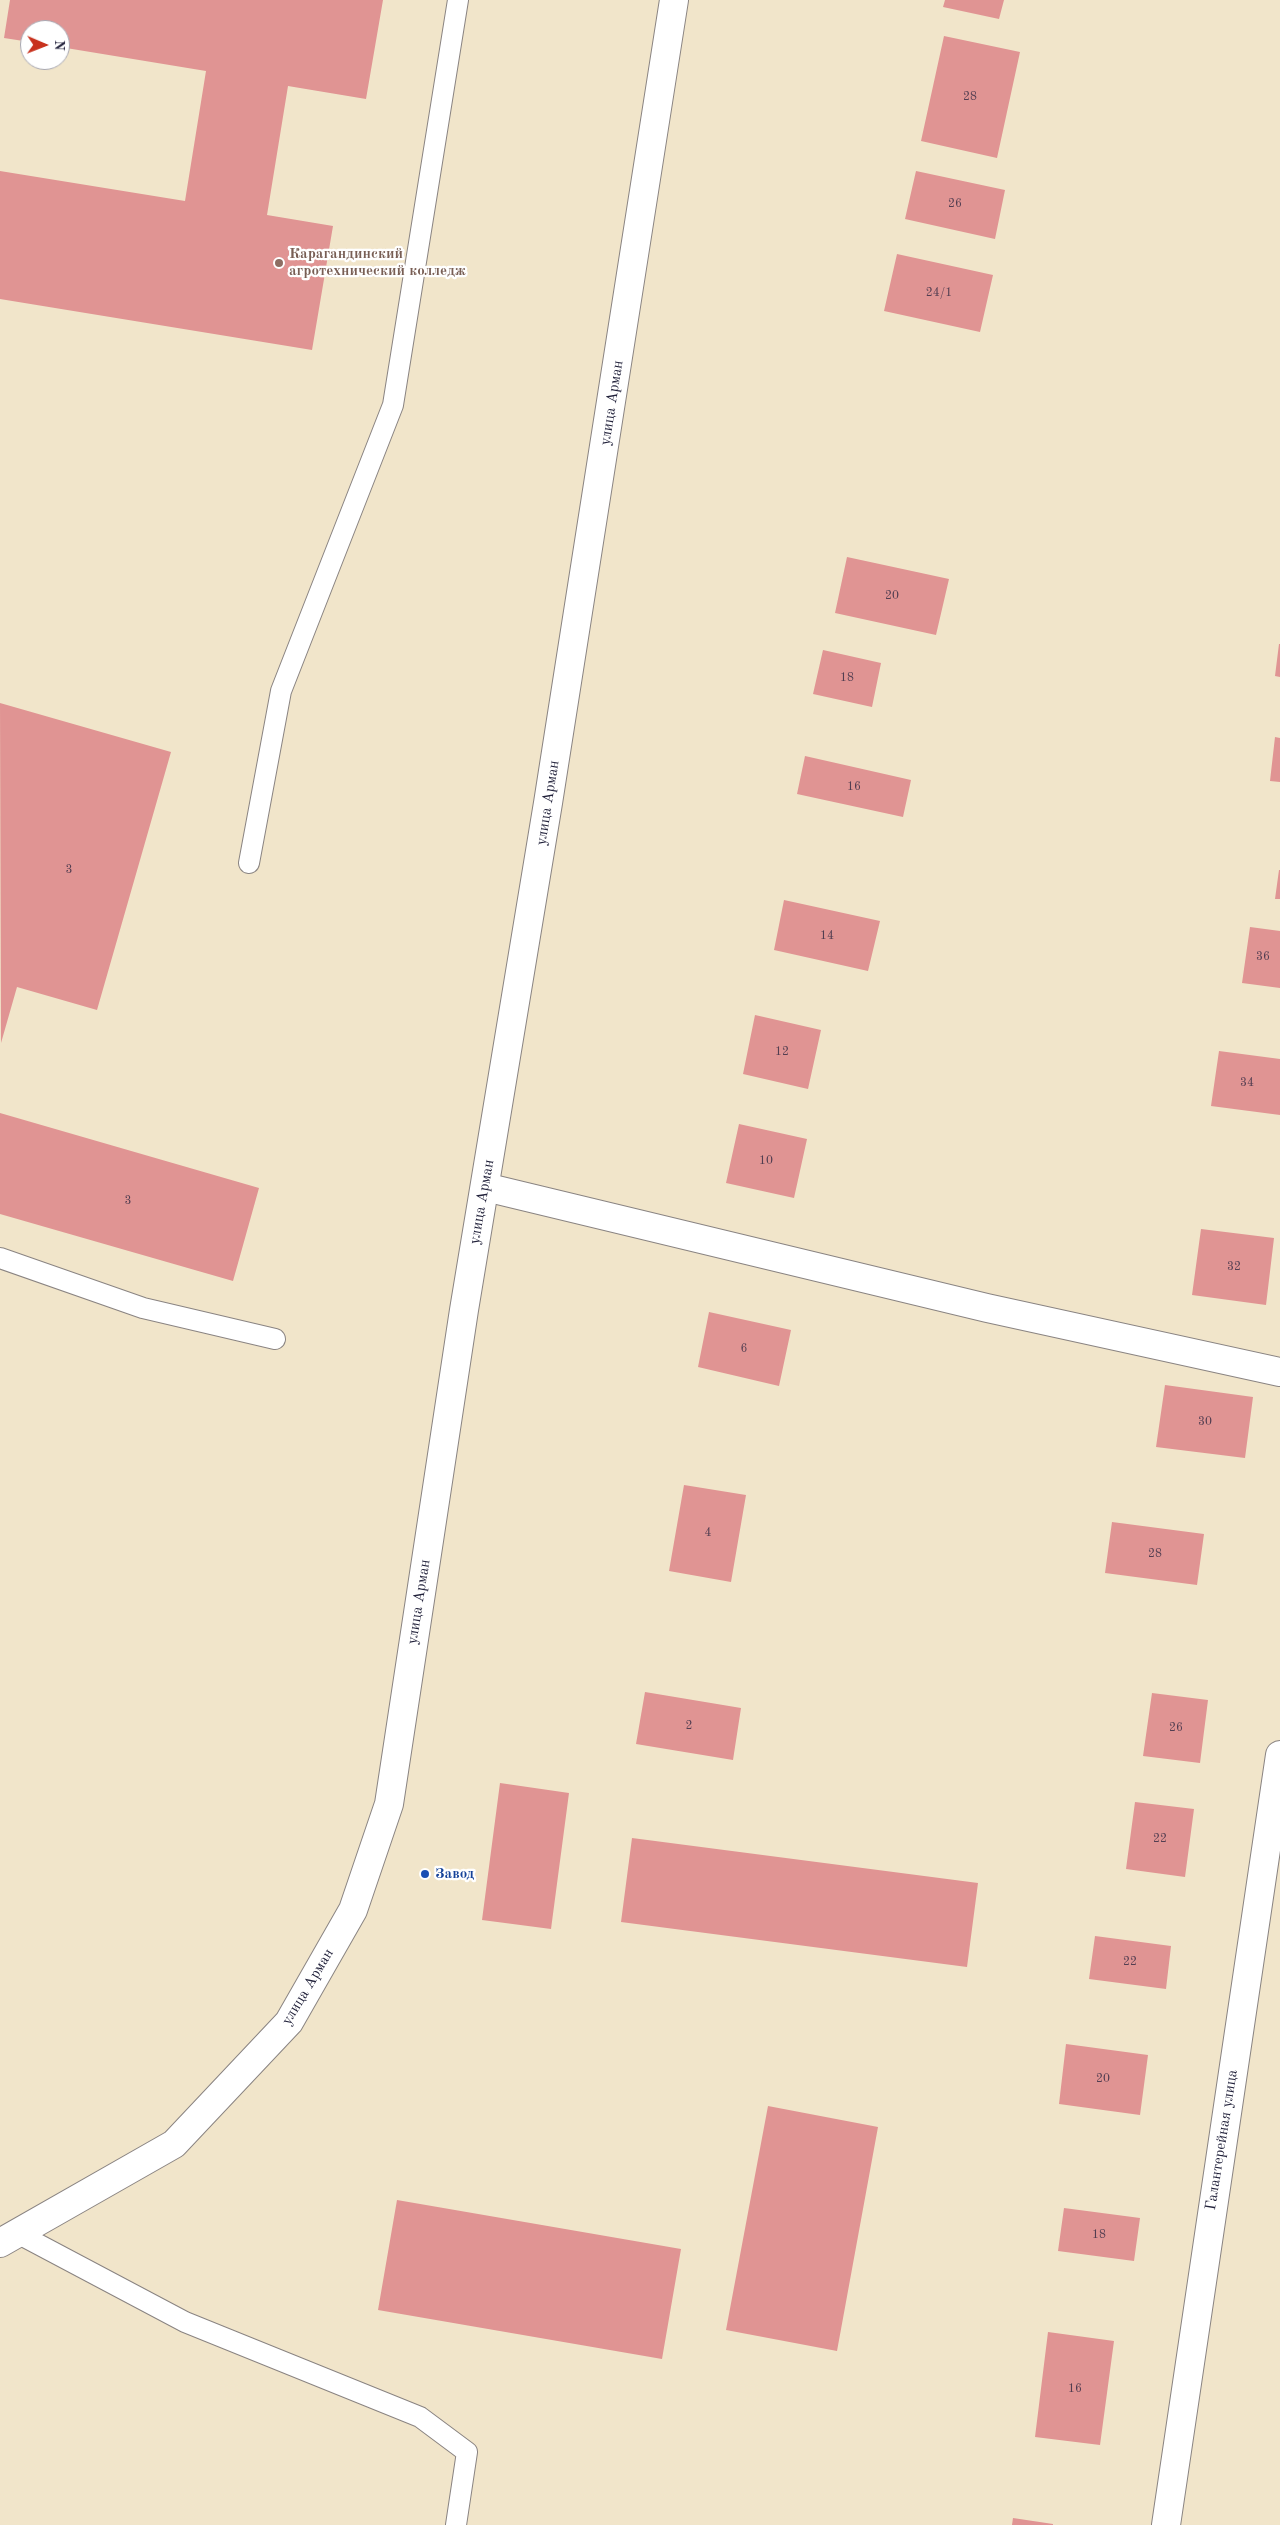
<!DOCTYPE html>
<html>
<head>
<meta charset="utf-8">
<style>
	body { margin:0 }
	#map { position:relative; width:1280px; height:2525px; overflow:hidden; background:#f1e5ca; font-family:"Old Standard TT",serif }
	canvas { display:block }
	.north { position:absolute; left:20px; top:20px; width:50px; height:50px; box-sizing:border-box; background:#fff; border:1px solid #a7a7b1; border-radius:50%; rotate:91deg; font-size:14px; font-weight:700; line-height:20px; text-align:center; color:#22223b }
	.north::after { content:''; display:block; margin:auto; width:18px; height:22px; background:#c8321e; clip-path:polygon(50% 0,100% 100%,50% 72%,0 100%) }
</style>
</head>
<body>
<div id="map">
<canvas width="1280" height="2525"></canvas>
<div class="north">N</div>
</div>
<script>
const ctx = document.querySelector('canvas').getContext('2d');
ctx.lineJoin = 'round';
function paint(path, color) { ctx.fillStyle = color; ctx.fill(path, 'evenodd'); }
function trace(path, color, width, dash) { ctx.strokeStyle = color; ctx.lineWidth = width; ctx.lineCap = dash ? 'butt' : 'round'; ctx.setLineDash(dash || []); ctx.stroke(path); }
function write(font, color, halo, rows, align = 'center') {
  ctx.font = font + ' "Old Standard TT",serif'; ctx.lineWidth = 4.5; ctx.setLineDash([]); ctx.textBaseline = 'middle'; ctx.strokeStyle = halo; ctx.fillStyle = color; for (const [text, x, y, turn = 0] of rows) {
    ctx.save(); ctx.translate(x, y); ctx.rotate((+turn || 0) * Math.PI / 180); ctx.textAlign = isNaN(turn) ? turn : align; if (halo) ctx.strokeText(text, 0, 0); ctx.fillText(text, 0, 0); ctx.restore();
  }
}
paint(new Path2D(`
	M 10,0 L 383,0 L 366,99 L 288,86 L 267,215 L 333,226 L 312,350 L 0,299 L 0,171 L 185,201 L 206,71 L 60,47 L 60,30 L 30,30 L 30,42 L 4,38 Z
	M 945,0 L 1004,0 L 999,19 L 943,7 Z
	M 944,36 L 1020,52 L 997,158 L 921,141 Z
	M 916,171 L 1005,190 L 995,239 L 905,219 Z
	M 897,254 L 993,275 L 980,332 L 884,311 Z
	M 847,557 L 949,579 L 936,635 L 835,613 Z
	M 1279,644 L 1280,644 L 1280,677 L 1275,676 Z
	M 823,650 L 881,663 L 872,707 L 813,694 Z
	M 0,703 L 171,752 L 97,1010 L 17,987 L 1,1043 Z
	M 1275,737 L 1280,738 L 1280,782 L 1270,781 Z
	M 805,756 L 911,780 L 903,817 L 797,794 Z
	M 1279,870 L 1280,870 L 1280,899 L 1275,899 Z
	M 784,900 L 880,921 L 868,971 L 774,950 Z
	M 1250,927 L 1280,931 L 1280,988 L 1242,983 Z
	M 755,1015 L 821,1030 L 808,1089 L 743,1074 Z
	M 1219,1051 L 1280,1059 L 1280,1115 L 1211,1106 Z
	M 0,1113 L 259,1188 L 233,1281 L 0,1214 Z
	M 739,1124 L 807,1139 L 794,1198 L 726,1183 Z
	M 1201,1229 L 1274,1238 L 1266,1305 L 1192,1295 Z
	M 709,1312 L 791,1330 L 779,1386 L 698,1367 Z
	M 1165,1385 L 1253,1397 L 1245,1458 L 1156,1447 Z
	M 684,1485 L 746,1495 L 731,1582 L 669,1571 Z
	M 1112,1522 L 1204,1534 L 1197,1585 L 1105,1573 Z
	M 645,1692 L 741,1708 L 733,1760 L 636,1744 Z
	M 1152,1693 L 1208,1700 L 1200,1763 L 1143,1756 Z
	M 500,1783 L 569,1793 L 551,1929 L 482,1920 Z
	M 1135,1802 L 1194,1809 L 1185,1877 L 1126,1869 Z
	M 632,1838 L 978,1883 L 967,1967 L 621,1922 Z
	M 1095,1936 L 1171,1946 L 1166,1989 L 1089,1979 Z
	M 1066,2044 L 1148,2055 L 1140,2115 L 1059,2104 Z
	M 768,2106 L 878,2127 L 837,2351 L 726,2330 Z
	M 397,2200 L 681,2249 L 662,2359 L 378,2310 Z
	M 1064,2208 L 1140,2218 L 1134,2261 L 1058,2251 Z
	M 1048,2332 L 1114,2341 L 1100,2445 L 1035,2437 Z
	M 1013,2518 L 1053,2524 L 1053,2525 L 1012,2525 Z`), '#e09493');
const lane = new Path2D(`
	M 249,863 L 281,691 L 393,405 L 458,0
	M 0,1258 L 143,1308 L 275,1339
	M 17,2233 L 185,2322 L 420,2417 L 467,2452 L 456,2525`);
const street = new Path2D(`
	M 485,1187 L 987,1308 L 1280,1372
	M 1166,2525 L 1280,1755`);
const secondary = new Path2D(`
	M 0,2243 L 174,2144 L 289,2022 L 353,1910 L 389,1804 L 464,1310 L 548,803 L 674,0`);
trace(lane, '#8a8482', 22);
trace(street, '#8a8482', 30);
trace(secondary, '#8a8482', 30);
trace(lane, '#fff', 20);
trace(street, '#fff', 28);
trace(secondary, '#fff', 28);
for (const [x, y, r, color] of [
	[279,263,5,"#8d6e63"],
	[425,1874,5,"#1a4fb4"]
]) { const dot = new Path2D(); dot.arc(x, y, r, 0, 2 * Math.PI); ctx.fillStyle = color; ctx.fill(dot); trace(dot, '#fff', 2); }
write('12px', '#523e51', null, [
	["28",970,97],
	["26",955,204],
	["24/1",939,293],
	["20",892,596],
	["18",847,678],
	["16",854,787],
	["3",69,870],
	["14",827,936],
	["36",1263,957],
	["12",782,1052],
	["34",1247,1083],
	["10",766,1161],
	["3",128,1201],
	["32",1234,1267],
	["6",744,1349],
	["30",1205,1422],
	["4",708,1533],
	["28",1155,1554],
	["2",689,1726],
	["26",1176,1728],
	["22",1160,1839],
	["22",1130,1962],
	["20",1103,2079],
	["18",1099,2235],
	["16",1075,2389]
]);
write('bold 15px', '#785e54', '#fff', [
	["Карагандинский",289,254],
	["агротехнический колледж",289,271]
], 'left');
write('15px', '#22223b', '#fff', [
	["улица Арман",612,403,-81],
	["улица Арман",548,803,-81],
	["улица Арман",482,1202,-80],
	["улица Арман",419,1602,-81],
	["улица Арман",308,1987,-59],
	["Галантерейная улица",1222,2140,-81]
]);
write('bold 15px', '#164399', '#fff', [
	["Завод",435,1874]
], 'left');
</script>
</body>
</html>
